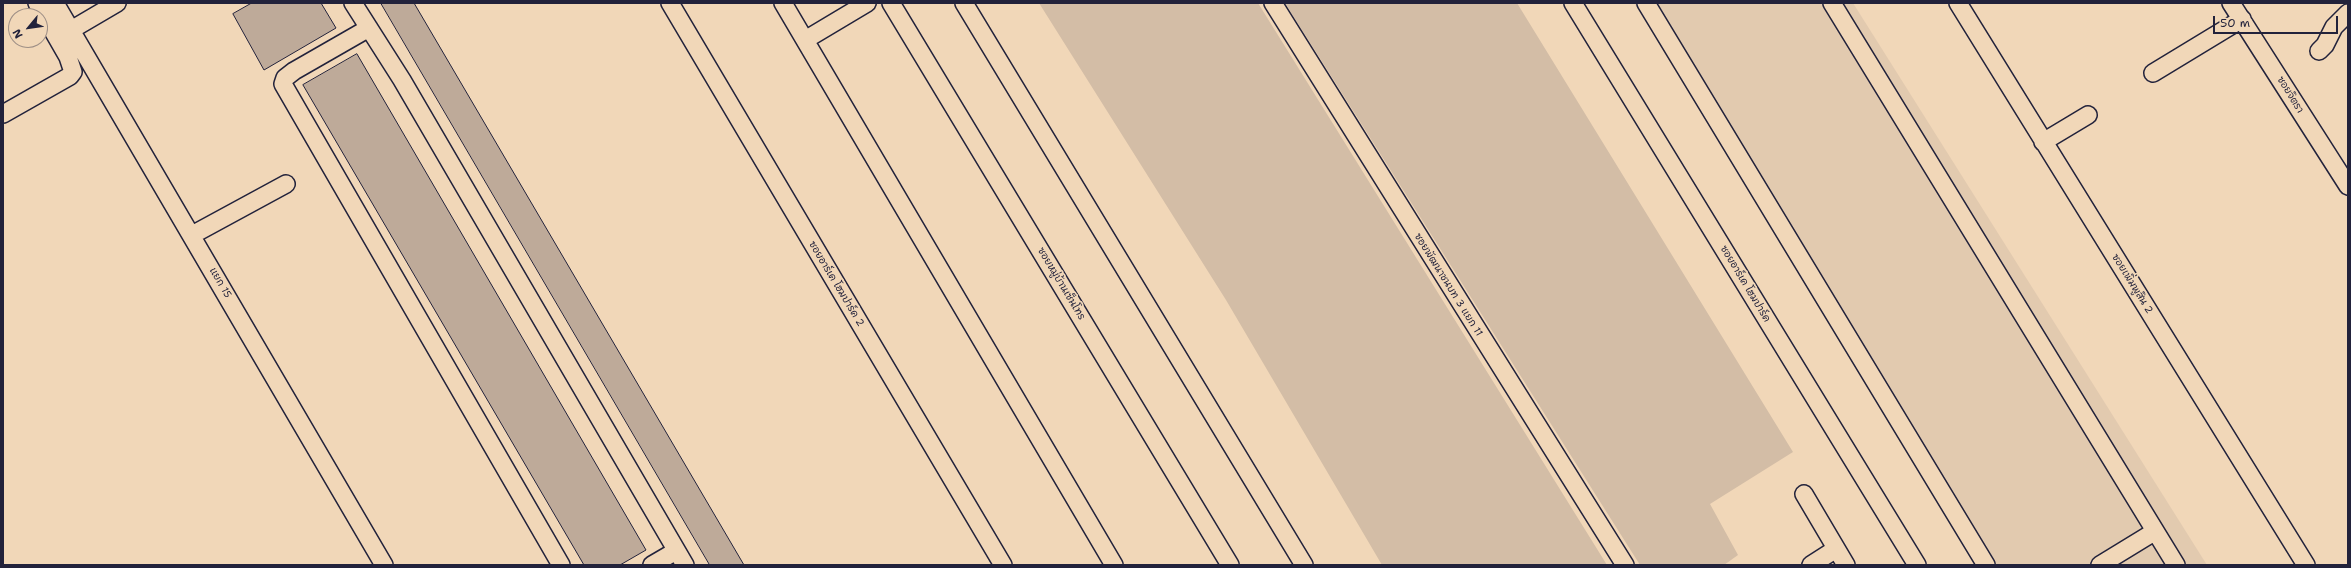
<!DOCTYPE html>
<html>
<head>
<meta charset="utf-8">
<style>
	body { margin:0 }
	#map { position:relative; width:2351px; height:568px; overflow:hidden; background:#f1d7b8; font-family:"Shantell Sans",sans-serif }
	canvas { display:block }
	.frame { position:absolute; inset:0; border:4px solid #22223b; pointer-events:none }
	.north { position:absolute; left:8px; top:8px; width:40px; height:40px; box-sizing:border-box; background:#f1d7b8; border:1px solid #9e8f86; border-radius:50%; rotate:241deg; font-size:11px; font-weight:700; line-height:16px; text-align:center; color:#22223b }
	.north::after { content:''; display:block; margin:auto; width:14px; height:18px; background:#22223b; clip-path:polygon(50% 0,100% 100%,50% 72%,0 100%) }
	.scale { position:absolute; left:2213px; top:16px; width:125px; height:18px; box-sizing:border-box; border:2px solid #22223b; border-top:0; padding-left:5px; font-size:12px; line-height:14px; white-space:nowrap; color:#22223b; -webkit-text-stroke:3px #f1d7b8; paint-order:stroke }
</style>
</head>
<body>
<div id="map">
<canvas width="2351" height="568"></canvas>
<div class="frame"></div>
<div class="north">N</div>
<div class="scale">50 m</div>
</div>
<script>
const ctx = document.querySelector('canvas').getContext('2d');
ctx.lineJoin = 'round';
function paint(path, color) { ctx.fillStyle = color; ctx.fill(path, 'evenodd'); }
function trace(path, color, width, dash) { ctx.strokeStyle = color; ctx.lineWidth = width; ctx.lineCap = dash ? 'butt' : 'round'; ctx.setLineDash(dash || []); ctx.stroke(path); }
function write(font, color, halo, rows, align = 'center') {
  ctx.font = font + ' "Shantell Sans","Playpen Sans Thai",sans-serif'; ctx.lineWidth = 3.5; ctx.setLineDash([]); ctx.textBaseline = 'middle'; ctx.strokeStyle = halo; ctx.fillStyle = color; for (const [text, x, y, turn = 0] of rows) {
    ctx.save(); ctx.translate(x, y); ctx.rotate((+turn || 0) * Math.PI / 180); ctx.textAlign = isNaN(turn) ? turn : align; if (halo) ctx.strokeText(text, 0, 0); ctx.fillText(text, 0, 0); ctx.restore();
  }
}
paint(new Path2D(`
	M 1634,3 L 1853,3 L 2207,565 L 1978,565 Z`), '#e2caaf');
paint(new Path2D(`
	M 1039,3 L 1258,3 L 1607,565 L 1382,565 L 1226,300 Z
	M 1285,3 L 1517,3 L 1793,452 L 1710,504 L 1738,555 L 1724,565 L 1640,565 Z`), '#d3bda6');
const building = new Path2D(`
	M 252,3 L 321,3 L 336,28 L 264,70 L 233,14 Z
	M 381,3 L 414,3 L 744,565 L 710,565 Z
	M 357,54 L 646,550 L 620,565 L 584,565 L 303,85 Z`);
paint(building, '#beaa99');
trace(building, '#22223b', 1);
const minor = new Path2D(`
	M 55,3 L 384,565
	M 353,3 L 402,80 L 685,565
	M 670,3 L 1003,565
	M 783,3 L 1114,565
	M 891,3 L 1230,565
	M 964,3 L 1304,565
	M 1273,3 L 1625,565
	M 1573,3 L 1917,565
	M 1646,3 L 1986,565
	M 1832,3 L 2176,565
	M 1958,3 L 2306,565
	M 2231,3 L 2348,186
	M 369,28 L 294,71 L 285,78 L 283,84 L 561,565
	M 71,30 L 117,3
	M 805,40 L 867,3
	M 2319,51 L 2325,45 L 2334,27 L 2348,13
	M 2153,73 L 2242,19
	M 3,114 L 70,76 L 73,72 L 68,57 L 37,3
	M 2043,142 L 2088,115
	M 192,235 L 286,184
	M 1804,494 L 1846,565
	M 652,565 L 676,551
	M 1811,565 L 1836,549
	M 2100,565 L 2154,532`);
trace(minor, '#22223b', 20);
trace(minor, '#f1d7b8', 17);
write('10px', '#22223b', '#f1d7b8', [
	["ซอยจิตรา",2290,95,58],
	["แยก 15",220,283,60],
	["ซอยอาร์เค โฮมปาร์ค 2",836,284,59],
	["ซอยหมู่บ้านเซ็นโทร",1061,284,59],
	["ซอยอาร์เค โฮมปาร์ค",1745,284,59],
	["ซอยเพิ่มพูสิน 2",2132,284,58],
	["ซอยพัฒนาชนบท 3 แยก 11",1448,285,58]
]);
</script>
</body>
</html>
